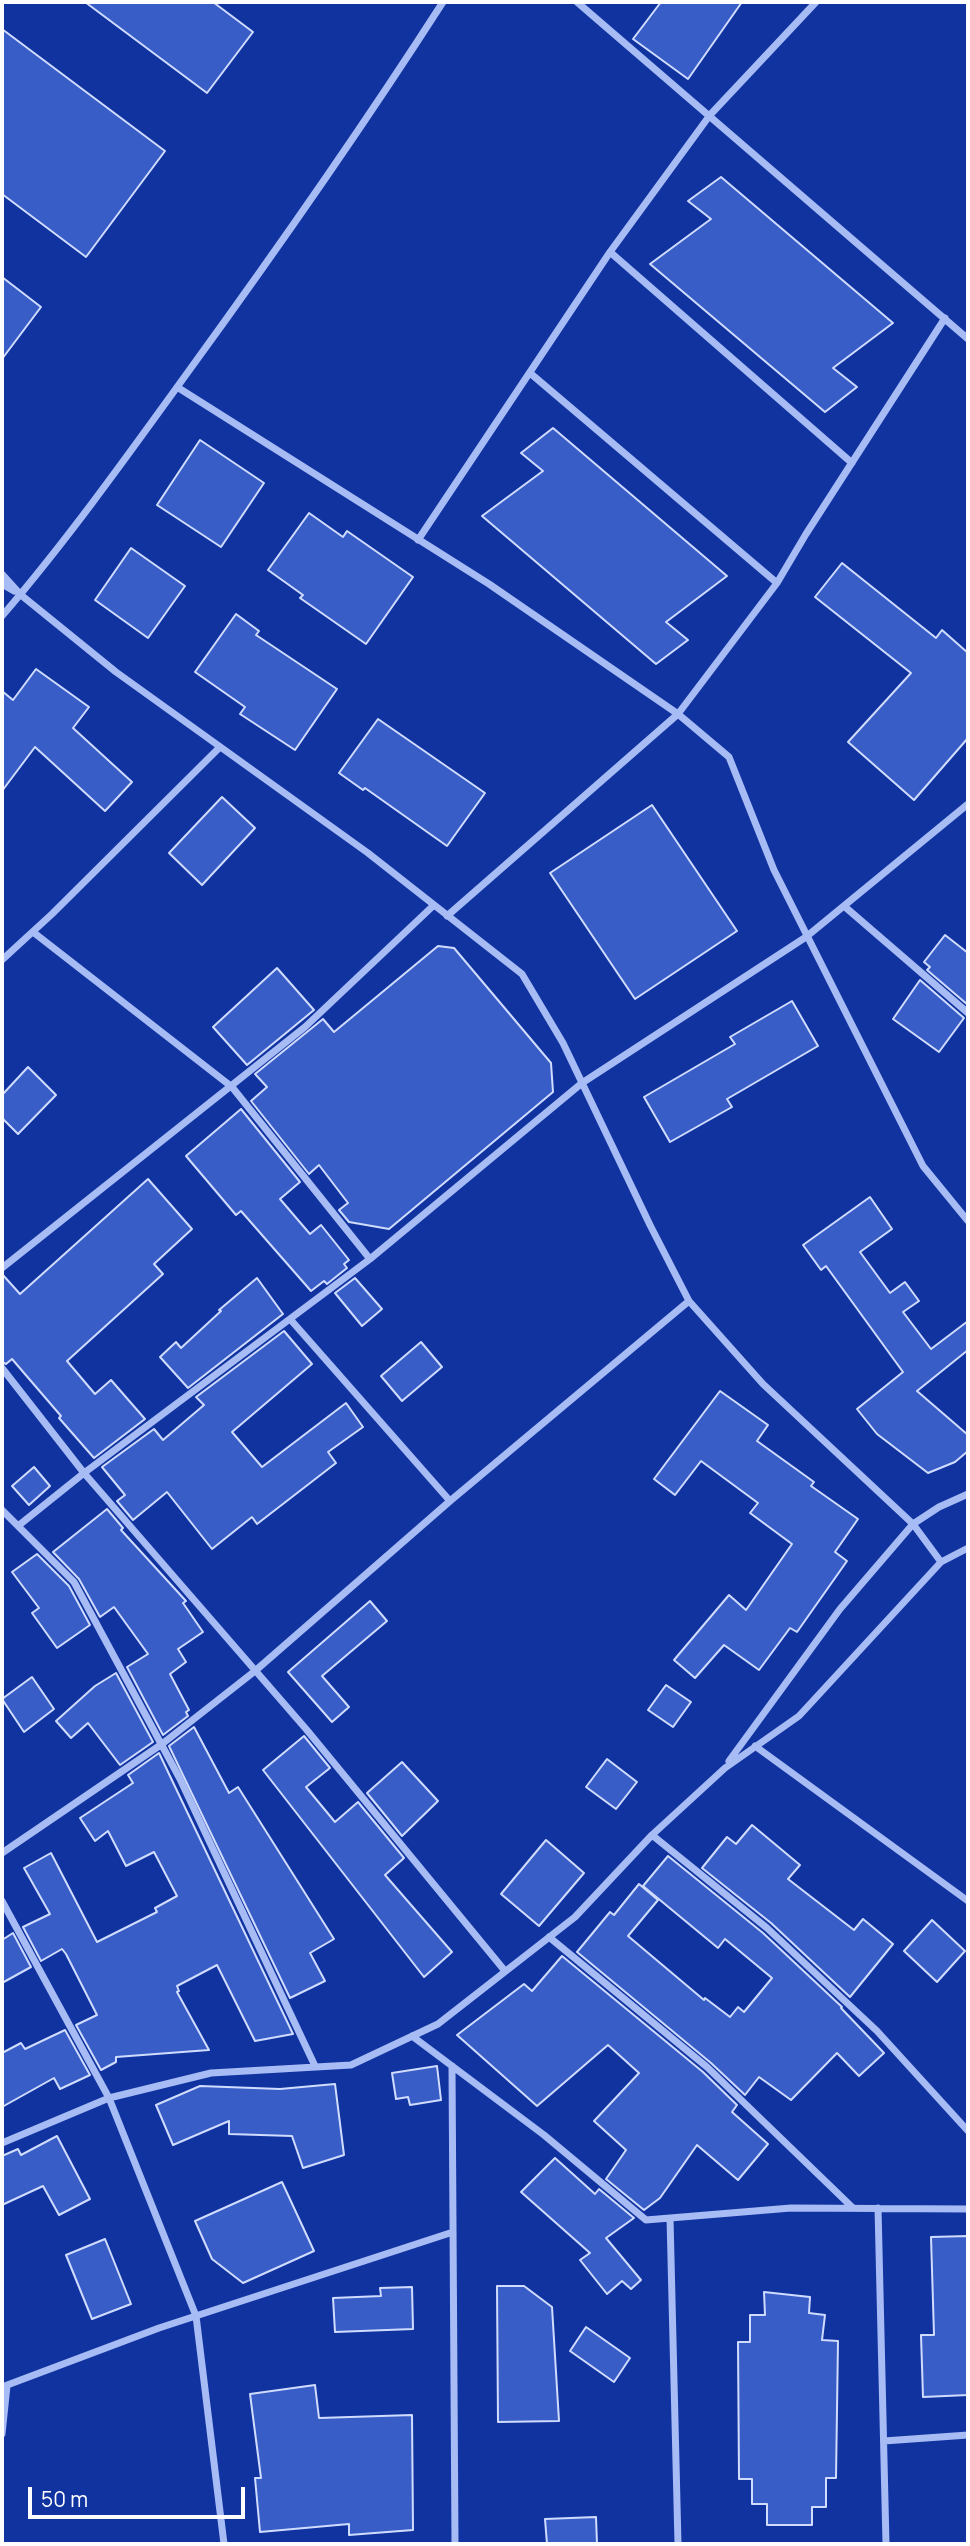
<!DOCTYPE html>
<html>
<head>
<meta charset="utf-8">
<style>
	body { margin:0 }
	#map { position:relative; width:970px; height:2546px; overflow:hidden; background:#1033a0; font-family:Manrope,sans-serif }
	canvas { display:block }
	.frame { position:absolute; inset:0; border:4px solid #fff; pointer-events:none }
	.scale { position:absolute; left:28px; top:2487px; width:217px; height:32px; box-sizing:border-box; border:4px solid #fff; border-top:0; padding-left:9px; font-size:21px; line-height:24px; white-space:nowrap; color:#fff; -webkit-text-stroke:5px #1033a0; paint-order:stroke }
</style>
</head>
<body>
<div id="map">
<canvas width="970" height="2546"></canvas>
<div class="frame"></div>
<div class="scale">50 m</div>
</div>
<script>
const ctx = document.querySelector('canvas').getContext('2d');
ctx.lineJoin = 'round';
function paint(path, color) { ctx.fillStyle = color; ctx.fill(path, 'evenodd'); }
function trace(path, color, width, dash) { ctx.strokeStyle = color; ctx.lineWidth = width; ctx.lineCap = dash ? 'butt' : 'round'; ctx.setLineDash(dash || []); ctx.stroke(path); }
const building = new Path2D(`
	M 85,2 L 213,2 L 253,32 L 207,93 Z
	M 661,2 L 742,2 L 688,79 L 633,39 Z
	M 2,29 L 165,151 L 86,257 L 2,194 Z
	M 721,177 L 893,323 L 833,368 L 857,387 L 825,412 L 650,264 L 711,219 L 688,201 Z
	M 2,277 L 41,307 L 2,359 Z
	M 553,428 L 727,576 L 666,622 L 688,640 L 656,664 L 482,516 L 543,471 L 521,453 Z
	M 200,440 L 264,483 L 221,547 L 157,505 Z
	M 309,513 L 343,537 L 347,531 L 413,577 L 366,644 L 300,598 L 303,595 L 268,570 Z
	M 131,548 L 185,586 L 148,638 L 95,600 Z
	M 842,563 L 936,638 L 942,630 L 968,653 L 968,738 L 914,800 L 848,742 L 911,673 L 815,597 Z
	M 236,614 L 259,631 L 256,635 L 337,689 L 295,750 L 240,714 L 245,707 L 195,672 Z
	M 36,669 L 89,707 L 73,728 L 132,782 L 105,811 L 35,747 L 2,791 L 2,691 L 13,700 Z
	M 378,719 L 485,793 L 447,846 L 365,788 L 363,790 L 339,773 Z
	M 222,797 L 255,828 L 202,885 L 169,853 Z
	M 652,805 L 737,931 L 635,999 L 550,873 Z
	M 945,935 L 968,953 L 968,1005 L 927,970 L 930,967 L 924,962 Z
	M 438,946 L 454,948 L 551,1063 L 553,1092 L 389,1229 L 349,1222 L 339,1210 L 348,1203 L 319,1165 L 309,1174 L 251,1101 L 267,1087 L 255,1074 L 323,1019 L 334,1032 Z
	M 277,968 L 314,1010 L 247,1065 L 213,1027 Z
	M 920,980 L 964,1018 L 939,1052 L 893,1019 Z
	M 792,1001 L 818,1046 L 727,1099 L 732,1107 L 670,1142 L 644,1097 L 735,1044 L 730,1037 Z
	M 28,1067 L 56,1095 L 18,1134 L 2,1118 L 2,1095 Z
	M 241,1109 L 300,1182 L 280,1199 L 310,1234 L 321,1225 L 349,1260 L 344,1264 L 347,1268 L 327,1284 L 324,1281 L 311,1291 L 241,1211 L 236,1215 L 186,1156 Z
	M 148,1179 L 192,1229 L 154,1264 L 163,1274 L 67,1361 L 95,1394 L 111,1380 L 145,1419 L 94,1458 L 59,1418 L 61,1416 L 12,1359 L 6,1364 L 2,1362 L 2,1274 L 20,1294 Z
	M 870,1197 L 892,1229 L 860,1252 L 890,1293 L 905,1282 L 919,1301 L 903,1312 L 931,1349 L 968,1321 L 968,1350 L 917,1391 L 968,1435 L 968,1451 L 955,1462 L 928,1473 L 877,1434 L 857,1409 L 903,1372 L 826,1266 L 821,1270 L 803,1245 Z
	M 257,1278 L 283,1314 L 188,1388 L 160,1357 L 176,1342 L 181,1348 L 221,1311 L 219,1310 Z
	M 355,1278 L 382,1309 L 362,1326 L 335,1293 Z
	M 284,1331 L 312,1364 L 232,1432 L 262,1467 L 346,1403 L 363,1427 L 328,1452 L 336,1463 L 257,1524 L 252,1517 L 212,1549 L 167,1492 L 133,1520 L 117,1501 L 125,1495 L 102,1467 L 154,1429 L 163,1440 L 204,1405 L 196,1397 Z
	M 421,1342 L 442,1367 L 402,1401 L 381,1376 Z
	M 720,1391 L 768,1425 L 757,1441 L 814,1482 L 811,1486 L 858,1519 L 835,1552 L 847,1561 L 797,1632 L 790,1628 L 759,1670 L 724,1645 L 695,1678 L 674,1660 L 729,1595 L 746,1610 L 792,1544 L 750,1513 L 758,1503 L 701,1461 L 675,1495 L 654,1479 Z
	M 34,1467 L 50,1486 L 29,1505 L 12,1486 Z
	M 107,1509 L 123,1528 L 121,1530 L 186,1601 L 183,1603 L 203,1632 L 178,1649 L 186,1662 L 170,1674 L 189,1710 L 186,1712 L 188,1716 L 163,1735 L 127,1667 L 148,1654 L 114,1607 L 100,1617 L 79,1579 L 53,1552 Z
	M 37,1554 L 69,1586 L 90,1625 L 57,1648 L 32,1613 L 39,1608 L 12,1572 Z
	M 370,1601 L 387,1621 L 322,1676 L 349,1707 L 332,1722 L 288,1672 Z
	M 116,1673 L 153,1742 L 120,1765 L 88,1723 L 71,1738 L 56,1721 L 95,1686 Z
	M 32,1677 L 54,1709 L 24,1732 L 2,1699 Z
	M 666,1685 L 691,1702 L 673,1727 L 648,1710 Z
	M 194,1727 L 229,1793 L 238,1787 L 334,1939 L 310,1953 L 325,1981 L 290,1998 L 169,1746 Z
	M 304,1736 L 330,1768 L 306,1787 L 335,1822 L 358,1802 L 404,1858 L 385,1875 L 452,1952 L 424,1977 L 263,1770 Z
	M 159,1753 L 293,2034 L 255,2041 L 217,1965 L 177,1986 L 179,1991 L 177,1992 L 209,2050 L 116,2057 L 116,2062 L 101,2070 L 76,2025 L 97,2015 L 66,1954 L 62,1949 L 41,1961 L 23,1927 L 50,1914 L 24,1868 L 51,1853 L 97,1942 L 157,1912 L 155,1908 L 177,1896 L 154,1852 L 126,1866 L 108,1831 L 95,1841 L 80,1818 L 133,1783 L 128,1775 Z
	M 607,1759 L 637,1782 L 616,1809 L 586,1787 Z
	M 402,1762 L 438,1801 L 402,1836 L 367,1793 Z
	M 752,1825 L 800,1865 L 788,1879 L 854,1930 L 863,1919 L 893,1944 L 850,1997 L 771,1923 L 702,1868 L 727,1837 L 736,1844 Z
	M 546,1840 L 584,1873 L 539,1926 L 501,1894 Z
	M 668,1856 L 763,1933 L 842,2007 L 841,2008 L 884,2053 L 859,2076 L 837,2053 L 791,2100 L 759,2077 L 745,2095 L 711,2063 L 577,1952 L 610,1912 L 614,1915 L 639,1884 L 658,1900 L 628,1936 L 704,2000 L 705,1998 L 730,2017 L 738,2007 L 744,2012 L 772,1978 L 725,1939 L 718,1948 L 643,1886 Z
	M 932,1920 L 965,1951 L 937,1982 L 904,1951 Z
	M 13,1933 L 31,1967 L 2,1983 L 2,1940 Z
	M 562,1956 L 703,2072 L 737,2105 L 732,2112 L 768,2144 L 738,2180 L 697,2145 L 660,2198 L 644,2210 L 606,2179 L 626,2150 L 594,2121 L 639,2073 L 608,2045 L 537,2106 L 457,2035 L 524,1984 L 532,1991 Z
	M 65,2030 L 90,2075 L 60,2089 L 54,2078 L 2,2107 L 2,2053 L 21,2043 L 25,2049 Z
	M 437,2066 L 441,2100 L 410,2105 L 408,2097 L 396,2099 L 392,2073 Z
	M 335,2084 L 344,2155 L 303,2168 L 292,2136 L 229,2134 L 229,2121 L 173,2145 L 156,2105 L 200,2086 L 280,2089 Z
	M 57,2136 L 90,2199 L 59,2215 L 43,2186 L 2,2205 L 2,2156 L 18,2149 L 21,2155 Z
	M 555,2158 L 595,2194 L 599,2189 L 634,2218 L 606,2238 L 641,2280 L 631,2289 L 622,2281 L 607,2294 L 580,2260 L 590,2253 L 521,2192 Z
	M 282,2182 L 314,2251 L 243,2283 L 212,2259 L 195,2221 Z
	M 968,2236 L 968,2395 L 923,2397 L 921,2335 L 934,2335 L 931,2237 Z
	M 105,2239 L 131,2304 L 92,2319 L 66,2255 Z
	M 497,2286 L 524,2286 L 552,2307 L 559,2421 L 498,2422 Z
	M 412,2287 L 413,2329 L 335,2332 L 333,2298 L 381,2296 L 380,2288 Z
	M 764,2292 L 810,2297 L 809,2313 L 825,2315 L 822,2340 L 838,2341 L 836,2478 L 826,2478 L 826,2507 L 812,2507 L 812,2525 L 767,2525 L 767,2504 L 752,2504 L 752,2479 L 739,2479 L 738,2342 L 750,2342 L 750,2315 L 765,2315 Z
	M 586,2327 L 630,2358 L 614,2382 L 570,2351 Z
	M 315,2385 L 319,2418 L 412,2415 L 413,2530 L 349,2535 L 349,2524 L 260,2532 L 255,2478 L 261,2478 L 250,2394 Z
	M 596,2517 L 597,2544 L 547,2544 L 545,2519 Z`);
paint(building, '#395dc7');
trace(building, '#d0dcfe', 2);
trace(new Path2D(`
	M 577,2 L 968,339
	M 610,252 L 852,463
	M 530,373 L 777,583
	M 177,387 L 489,584 L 678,714 L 729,757 L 774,870 L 923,1166 L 968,1221
	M 418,540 L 610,252 L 710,115 L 816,2
	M 2,574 L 21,595 L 116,672 L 368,853 L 522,974 L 563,1043 L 650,1225 L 689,1301 L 763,1384 L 913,1524 L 941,1562
	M 2,584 L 14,591
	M 2,616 C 68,539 128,455 188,372 C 276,251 362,128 443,2
	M 844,906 L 968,1013
	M 447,916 L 678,714 L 777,583 L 806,534 L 945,318
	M 33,932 L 232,1087 L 370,1259 L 582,1083 L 806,937 L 968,804
	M 2,960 L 52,914 L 220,747
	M 2,1268 L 305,1027 L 434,905
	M 290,1319 L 450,1501 L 689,1301
	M 2,1368 L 84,1473 L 306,1729 L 505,1971
	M 2,1510 L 74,1582 L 180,1779 L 315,2066
	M 18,1526 L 84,1473 L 370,1259
	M 755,1746 L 968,1901
	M 729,1761 L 840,1609 L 913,1524 L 939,1507 L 968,1494
	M 652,1835 L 767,1928 L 877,2031 L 968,2131
	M 2,1853 L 162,1744 L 255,1671 L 450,1501
	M 2,1901 L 109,2098 L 211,2073 L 351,2065 L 438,2024 L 575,1917 L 652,1835 L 725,1768 L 799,1716 L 941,1562 L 968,1548
	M 549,1937 L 707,2067 L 853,2208
	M 412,2036 L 544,2135 L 646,2220 L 791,2208 L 968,2209
	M 452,2066 L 455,2544
	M 2,2143 L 109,2098 L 196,2316 L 224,2544
	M 878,2208 L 886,2544
	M 670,2218 L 678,2544
	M 2,2387 L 159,2328 L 453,2232
	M 2,2434 L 7,2386
	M 884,2441 L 968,2435`), '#a7bbf5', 7);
</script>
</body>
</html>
